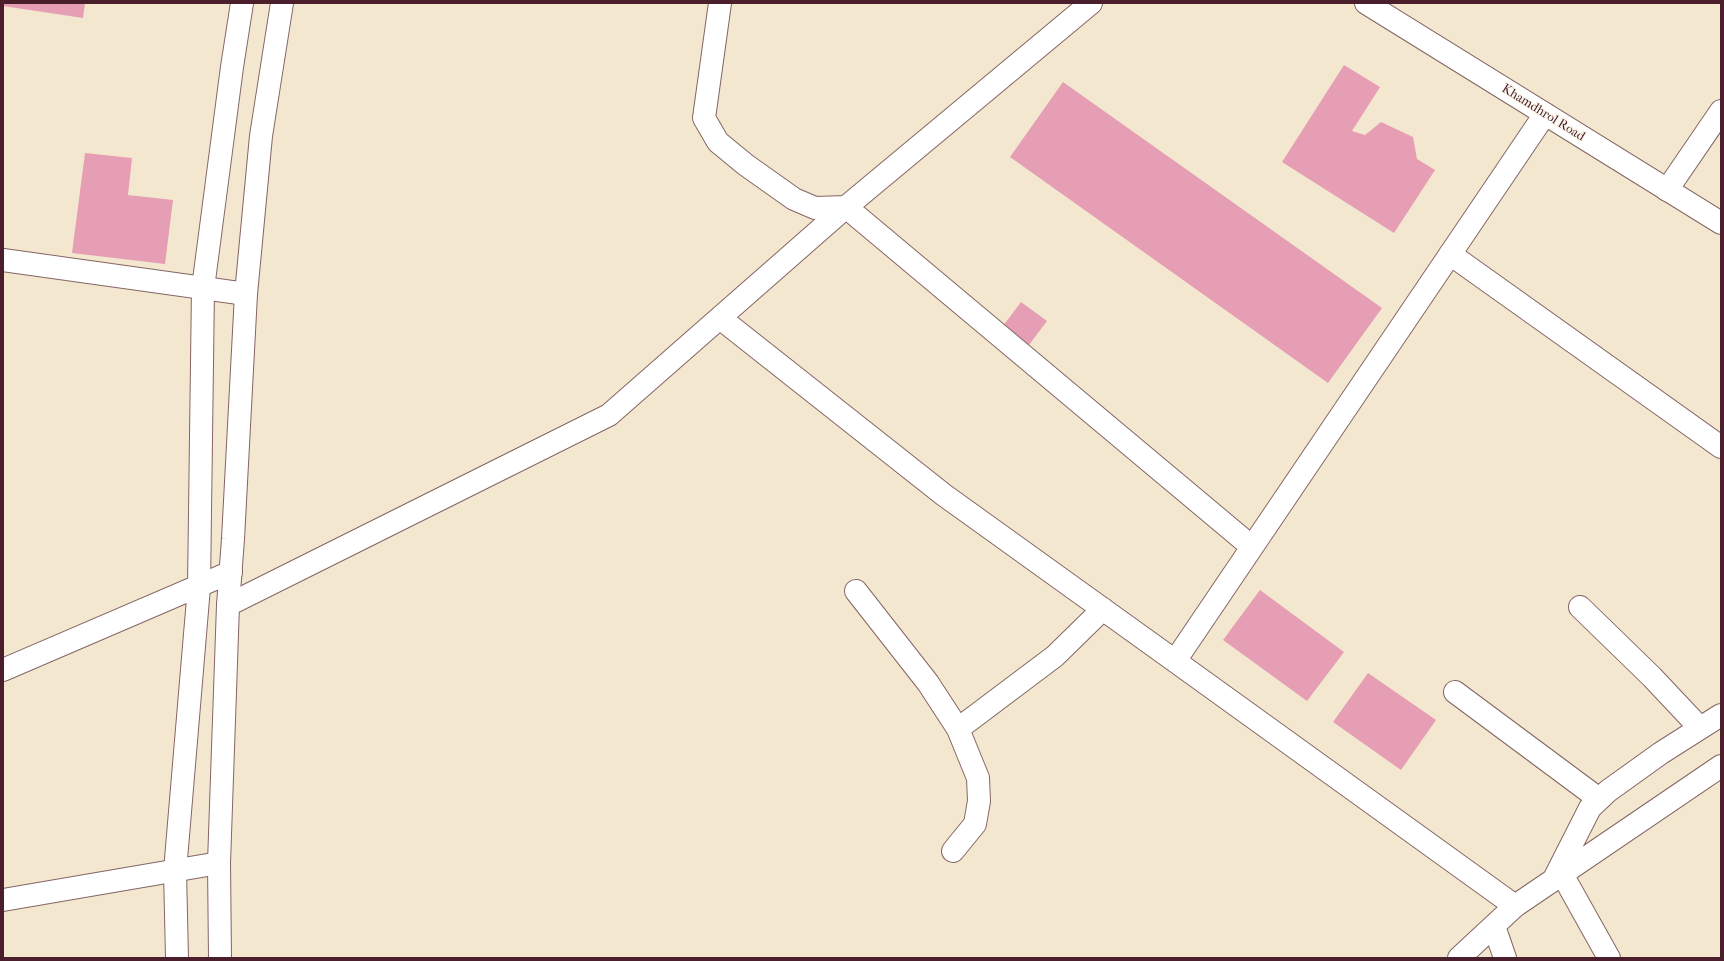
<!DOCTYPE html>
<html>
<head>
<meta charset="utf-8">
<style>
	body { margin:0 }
	#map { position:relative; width:1724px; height:961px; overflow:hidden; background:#f3e8cf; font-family:"IM FELL French Canon",serif }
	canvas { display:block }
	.frame { position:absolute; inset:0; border:4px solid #4a1f2b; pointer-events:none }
</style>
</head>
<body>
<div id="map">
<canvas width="1724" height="961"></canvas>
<div class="frame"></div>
</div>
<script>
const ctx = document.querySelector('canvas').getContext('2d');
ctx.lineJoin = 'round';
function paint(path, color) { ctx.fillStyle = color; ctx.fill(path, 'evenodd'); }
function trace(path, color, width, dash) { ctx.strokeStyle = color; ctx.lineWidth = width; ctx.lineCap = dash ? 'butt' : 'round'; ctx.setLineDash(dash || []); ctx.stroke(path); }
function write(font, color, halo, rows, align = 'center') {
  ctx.font = font + ' "IM FELL French Canon",serif'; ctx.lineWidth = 3; ctx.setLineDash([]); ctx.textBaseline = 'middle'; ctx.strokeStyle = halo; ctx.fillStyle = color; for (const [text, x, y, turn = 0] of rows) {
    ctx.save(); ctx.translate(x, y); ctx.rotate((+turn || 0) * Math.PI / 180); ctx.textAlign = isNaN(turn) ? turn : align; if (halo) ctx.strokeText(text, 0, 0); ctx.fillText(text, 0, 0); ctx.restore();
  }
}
paint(new Path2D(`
	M 3,3 L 85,3 L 83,18 L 3,6 Z
	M 1344,65 L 1380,87 L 1352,131 L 1365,135 L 1381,122 L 1413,137 L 1417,159 L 1435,170 L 1394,233 L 1282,162 Z
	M 1063,82 L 1382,308 L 1328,383 L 1010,157 Z
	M 85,153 L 132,158 L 128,195 L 173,200 L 165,264 L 72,253 Z
	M 1021,302 L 1047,321 L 1029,345 L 1003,326 Z
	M 1260,590 L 1344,652 L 1307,701 L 1223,640 Z
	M 1368,673 L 1436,720 L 1401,770 L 1333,722 Z`), '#e59eb4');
const minor = new Path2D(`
	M 720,3 L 704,118 L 718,142 L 746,165 L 794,199 L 815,208 L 846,207 L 1252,547
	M 1667,190 L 1721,111
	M 1450,254 L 1721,447
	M 3,260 L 246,294
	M 720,318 L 944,495 L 1175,661
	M 856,591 L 928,683 L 958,729 L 978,778 L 979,801 L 975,824 L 953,851
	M 228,605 L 609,415 L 846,207 L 1091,3
	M 1580,607 L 1652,677 L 1700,728
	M 3,670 L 231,572
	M 1455,692 L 1599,799
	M 958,729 L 1055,656 L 1103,609
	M 1562,874 L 1609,958
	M 1554,879 L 1590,808 L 1608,791 L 1661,753 L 1721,715
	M 3,900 L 219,863
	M 1515,906 L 1175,661 L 1545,114
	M 1494,926 L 1505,958
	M 1459,958 L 1515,906 L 1721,766`);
const major = new Path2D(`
	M 1366,3 L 1721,223
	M 177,958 L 175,871 L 199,587 L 203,288 L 232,67 L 242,3
	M 220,958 L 219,863 L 228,605 L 233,539 L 246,294 L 261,136 L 282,3`);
trace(minor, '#856564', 24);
trace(major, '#856564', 24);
trace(minor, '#fff', 22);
trace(major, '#fff', 22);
write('13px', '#4a1f2b', '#fbf7ec', [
	["Khamdhrol Road",1543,113,32]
]);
</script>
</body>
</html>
